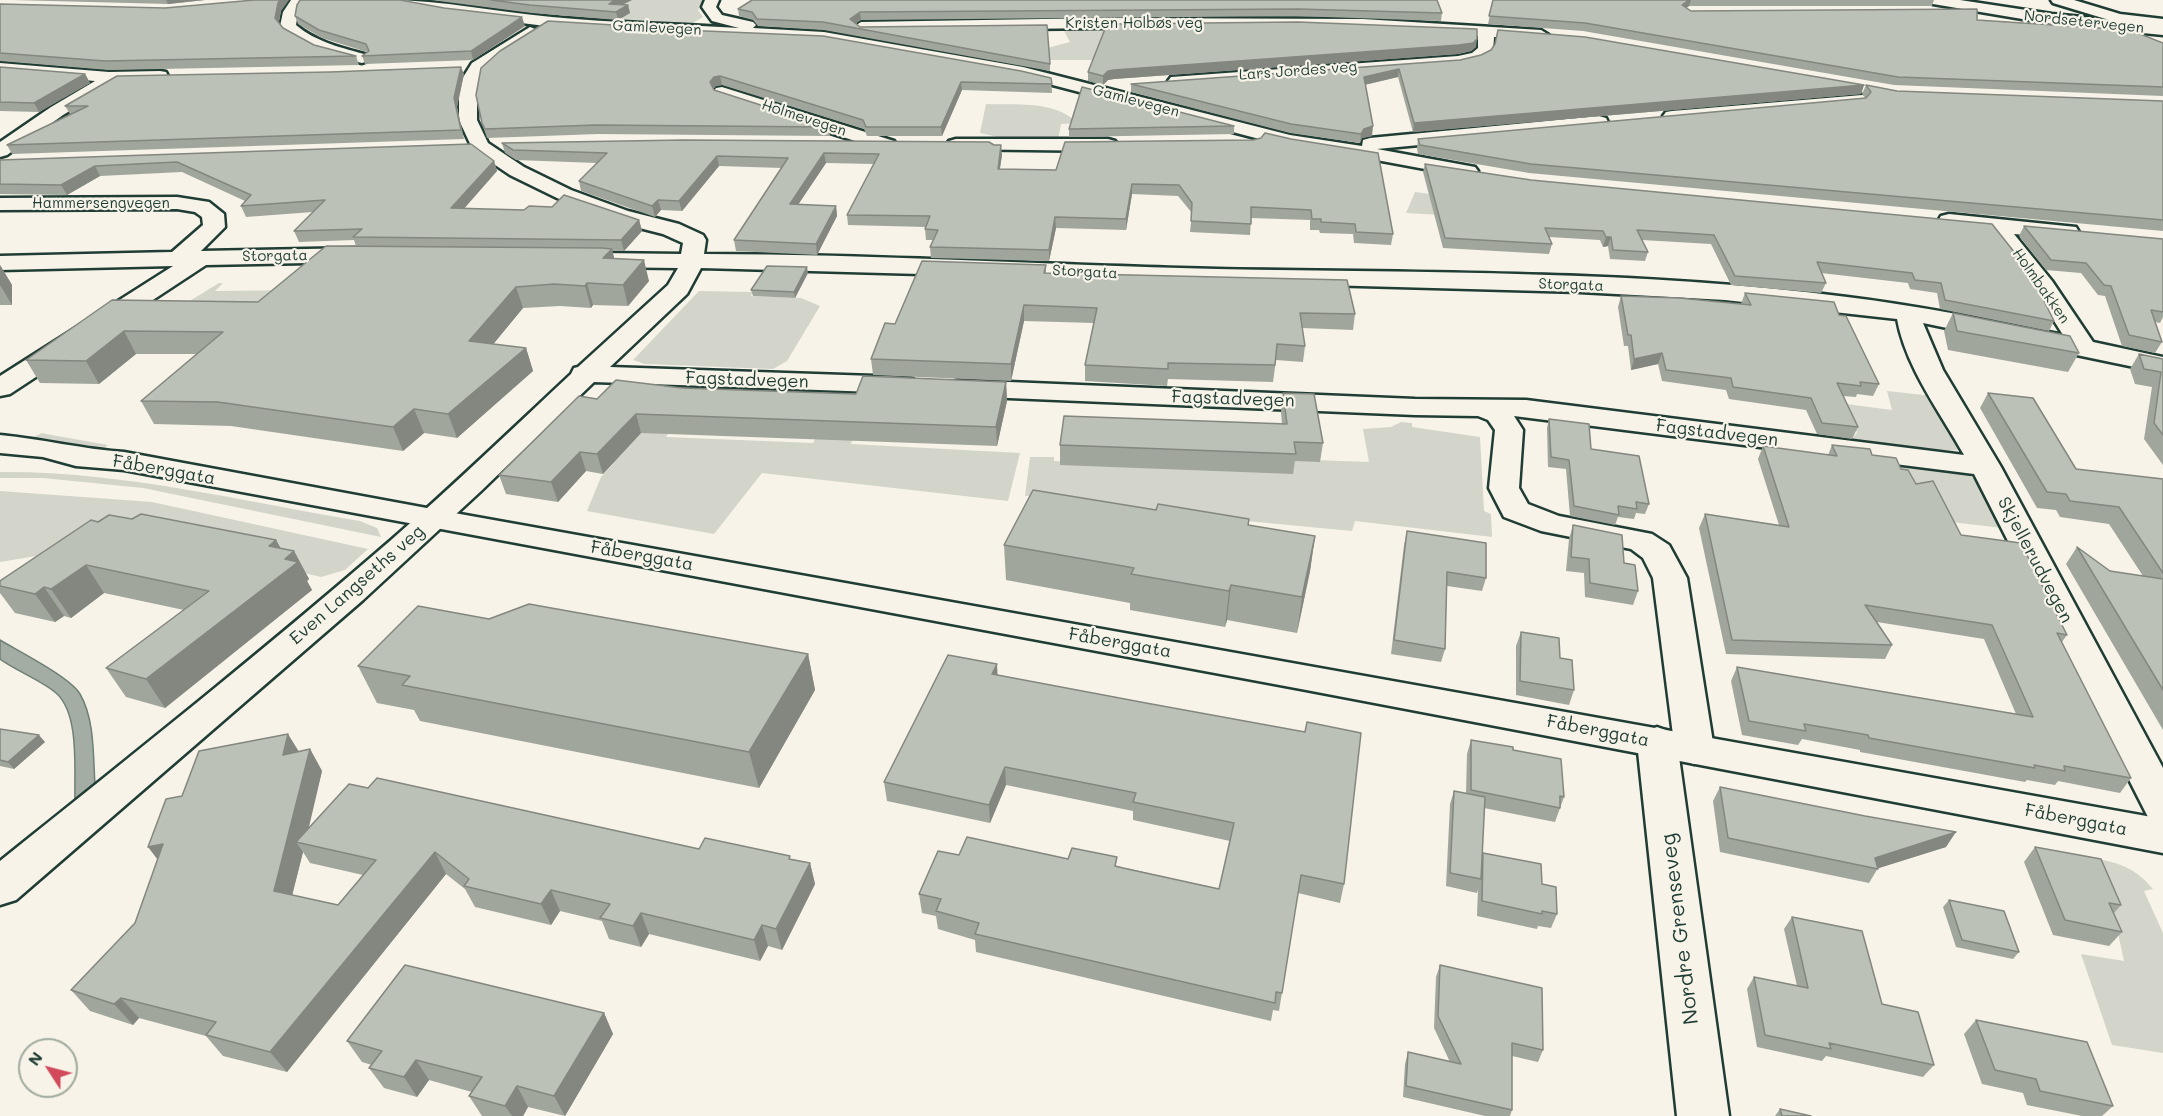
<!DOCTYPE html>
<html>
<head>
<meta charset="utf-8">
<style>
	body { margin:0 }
	#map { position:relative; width:2163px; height:1116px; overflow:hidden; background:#f7f3e8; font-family:Mali,sans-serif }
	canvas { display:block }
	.north { position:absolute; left:18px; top:1038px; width:60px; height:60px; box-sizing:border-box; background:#f7f3e8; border:2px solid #a1aaa0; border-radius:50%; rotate:306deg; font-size:16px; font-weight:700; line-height:24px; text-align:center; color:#1f3d34 }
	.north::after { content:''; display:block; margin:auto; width:21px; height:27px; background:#d1495b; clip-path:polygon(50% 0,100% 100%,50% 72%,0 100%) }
</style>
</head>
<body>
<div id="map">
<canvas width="2163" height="1116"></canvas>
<div class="north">N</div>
</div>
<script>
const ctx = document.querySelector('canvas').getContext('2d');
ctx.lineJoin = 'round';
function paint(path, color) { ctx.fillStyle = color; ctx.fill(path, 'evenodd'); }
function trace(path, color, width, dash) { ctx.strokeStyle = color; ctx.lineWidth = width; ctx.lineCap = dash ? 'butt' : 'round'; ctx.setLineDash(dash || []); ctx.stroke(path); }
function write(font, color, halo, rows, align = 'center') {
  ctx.font = font + ' Mali,sans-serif'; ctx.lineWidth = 4.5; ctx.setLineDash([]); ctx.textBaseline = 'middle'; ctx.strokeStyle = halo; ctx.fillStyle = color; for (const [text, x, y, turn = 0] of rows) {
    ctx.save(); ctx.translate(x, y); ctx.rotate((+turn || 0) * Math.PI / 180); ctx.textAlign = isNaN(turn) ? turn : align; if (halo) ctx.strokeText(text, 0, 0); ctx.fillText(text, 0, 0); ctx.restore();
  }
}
paint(new Path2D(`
	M 590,0 L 703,0 L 698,10 L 703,17 L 688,26 L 559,19 Z
	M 1114,26 L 1150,60 L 1002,60 L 1070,42 L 1062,27 Z
	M 986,104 C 1017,105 1054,100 1078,123 L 1061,124 L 1058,140 C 1029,142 1008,140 980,133 Z
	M 1415,192 L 1498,203 L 1498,218 L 1406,213 Z
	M 219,283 L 223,283 L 215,291 L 307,290 L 289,305 L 188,302 Z
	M 699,291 L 752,292 L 751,296 L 801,298 L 820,306 L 787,361 L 773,369 L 645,364 L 633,360 Z
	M 1887,391 L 1933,396 L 1961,450 L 1939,451 L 1850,440 L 1857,433 L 1846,404 L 1892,410 Z
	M 1401,422 L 1412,423 L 1412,427 L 1480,437 L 1484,511 L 1491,514 L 1492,537 L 1355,521 L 1352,531 L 1109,508 L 1041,495 L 1025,496 L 1030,457 L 1054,457 L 1054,461 L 1288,472 L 1287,459 L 1369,462 L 1363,429 L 1391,427 Z
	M 633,424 L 672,426 L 666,437 L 813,443 L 816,437 L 853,438 L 851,444 L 1020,453 L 1008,501 L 762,473 L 714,534 L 587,511 L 601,477 L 613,464 Z
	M 42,433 L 46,434 L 108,445 L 105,447 L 27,440 Z
	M 1854,459 L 1962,473 L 1977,479 L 2003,528 L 1924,519 Z
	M 0,472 C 122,471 240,501 360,521 L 377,528 L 381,537 L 143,488 L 43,478 L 0,478 Z
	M 0,491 L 152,502 L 368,549 L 345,570 L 321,577 L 135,533 L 61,552 L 0,562 Z
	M 2081,856 C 2113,862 2131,863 2153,889 L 2144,891 L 2163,933 L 2163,1053 L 2112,1045 L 2081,954 L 2124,961 L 2116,924 Z`), '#d3d5ca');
const water = new Path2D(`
	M 0,640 C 18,651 70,677 80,694 C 95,720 93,756 95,785 L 75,800 C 74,770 80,714 56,693 C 44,682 15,670 0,659 Z`);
paint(water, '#a4ada3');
trace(water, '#6f8077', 1.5);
const minor = new Path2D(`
	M 291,0 L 306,0 L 298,12 L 296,25 C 316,42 342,48 368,55 L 370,58 L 368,61 L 362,63 C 335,56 298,50 280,26 L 283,12 Z
	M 388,0 C 442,0 497,12 552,17 C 614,23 677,24 739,28 L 712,21 L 702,7 L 705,0 L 719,0 L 716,7 L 722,15 L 753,22 L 756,25 L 753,28 L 824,32 L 1023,67 L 1290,135 L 1362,146 L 1363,140 L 1370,138 L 1599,116 L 1606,118 L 1608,122 L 1606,126 L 1599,128 L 1377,149 L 1475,167 L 1478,171 L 1475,175 L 1468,177 L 1344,154 L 1290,147 L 1022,77 L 887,52 L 824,42 L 554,27 L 447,14 L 395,4 Z
	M 2051,0 L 2074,0 L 2120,14 L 2163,19 L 2163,29 L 2119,23 L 2053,3 Z
	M 1104,18 L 1363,19 L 1541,30 L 1549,35 L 1541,40 L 1494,37 C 1494,62 1479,61 1458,66 L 1177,86 L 1171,85 L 1168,81 L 1171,77 L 1458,56 L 1472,53 L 1478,48 L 1478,36 C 1273,23 1067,28 861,32 L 853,27 L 861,22 Z
	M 530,27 L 535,29 L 538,32 L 535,35 L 485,70 L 480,79 L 477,90 L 477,120 L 488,143 L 524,167 L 571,190 L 628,211 L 679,224 L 703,235 L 706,240 L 704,254 C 875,254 1046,265 1217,269 C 1427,273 1639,270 1847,297 C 1920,306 1991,320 2063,335 L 2034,289 L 1990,231 L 1941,226 L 1938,221 L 1941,216 L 1949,214 L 2076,227 L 2079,232 L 2076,237 L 2068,239 L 2014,234 L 2052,281 L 2093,342 L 2163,357 L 2163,373 L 1923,323 L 1943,370 L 2001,467 L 2163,768 L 2163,822 L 2148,817 L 1974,474 L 1514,416 L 1523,430 L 1519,488 L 1528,504 L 1559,516 L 1652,534 L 1669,545 L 1687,578 L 1714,749 L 1708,759 L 1694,764 L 1680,759 L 1679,757 L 1729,1116 L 1677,1116 L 1637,742 L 1643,732 L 1657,727 L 1671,732 L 1673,735 L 1653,578 L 1643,558 L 1631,549 L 1541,531 L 1504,517 L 1489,488 L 1495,430 L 1488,420 L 1478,416 L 1415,415 L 961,396 L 951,394 L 947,388 L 951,382 L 961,380 L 1415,399 L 1526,400 L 1964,455 C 1940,412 1906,368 1897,319 L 1725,300 L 1580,292 L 701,268 L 687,294 L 610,367 L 903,377 L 913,379 L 917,385 L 913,391 L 903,393 L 594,382 L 481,491 L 363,600 L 16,900 L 0,905 L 0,861 C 131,756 263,651 390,541 C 452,487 511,430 571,374 L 574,368 L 578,367 L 668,285 L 678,268 L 600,267 L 592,265 L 588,260 L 592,255 L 600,253 L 681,254 L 683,243 L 663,234 L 612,221 L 557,198 L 510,175 L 473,150 L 459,120 L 459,90 L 462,79 L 472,63 Z
	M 0,63 L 109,72 L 160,71 L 166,72 L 168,76 L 166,80 L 160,81 L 112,82 L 110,87 L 63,115 L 7,155 L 0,157 L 0,142 L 51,107 L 95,81 L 0,73 Z
	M 722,87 L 894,141 L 897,145 L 894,149 L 880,149 L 716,96 L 713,92 L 716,88 Z
	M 1862,95 L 1868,96 L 1871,100 L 1868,104 L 1672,121 L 1666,120 L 1663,116 L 1666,112 L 1672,111 Z
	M 956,139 L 1108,139 L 1115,141 L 1118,145 L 1115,149 L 1108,151 L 949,149 L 946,145 L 949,141 Z
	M 177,197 L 209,202 L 224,214 L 225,227 L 201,251 L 359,248 L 367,250 L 370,255 L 367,260 L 359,262 L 206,265 L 10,394 L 0,396 L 0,376 L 173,266 L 0,270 L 0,256 L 172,252 L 203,225 L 202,217 L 195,212 L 177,209 L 0,210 L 0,198 Z`);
const major = new Path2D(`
	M 1926,0 L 1960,0 L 2052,14 L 2163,25 L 2163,35 L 2052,24 L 1933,4 Z
	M 0,435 C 42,439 82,449 124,452 L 432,509 L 2163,819 L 2163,853 L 1301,689 L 124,470 L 76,466 L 43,457 L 0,453 Z`);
trace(minor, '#1f3d34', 5);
trace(major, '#1f3d34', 5);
paint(minor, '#f7f3e8');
paint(major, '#f7f3e8');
paint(new Path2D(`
	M 11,0 L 205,0 L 168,4 Z
	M 431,0 L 632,0 L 623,4 L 628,5 L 630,13 L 618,20 L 532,13 Z
	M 1437,0 L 1442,13 L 1441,21 L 1297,16 L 861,20 L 856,23 L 860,27 L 1050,64 L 1050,71 L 824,30 L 758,26 L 753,20 L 739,16 L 738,9 Z
	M 1493,0 L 1934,0 L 1932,6 L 1689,6 L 1686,8 L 1691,11 L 1977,20 L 2163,43 L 2163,96 L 1894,85 L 1583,31 L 1488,24 Z
	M 0,4 L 281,11 L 279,22 L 283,28 L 314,45 L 356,56 L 359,65 L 109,70 L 0,61 Z
	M 295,16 L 525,26 L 473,60 L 365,64 L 362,56 L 367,52 L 322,38 L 298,24 Z
	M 615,28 L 1051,78 L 1052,93 L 962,90 L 942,136 L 867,136 L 864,129 L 722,85 L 716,86 L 713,89 L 714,90 L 829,127 L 830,136 L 598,134 L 487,138 L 482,123 Z
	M 1476,47 L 1471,51 L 1458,54 L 1114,79 L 1108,80 L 1103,85 L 1088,81 L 1088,72 Z
	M 1460,60 L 1864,85 L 1861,94 L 1413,132 L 1398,77 L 1365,85 L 1372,136 L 1362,138 L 1360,143 L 1290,133 L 1131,92 L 1131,84 Z
	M 0,67 L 85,74 L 90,83 L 39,112 L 0,111 Z
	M 464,74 L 457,107 L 464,139 L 12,154 L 7,145 L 72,114 L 70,114 L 65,106 Z
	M 1866,85 L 1897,91 L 2163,101 L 2163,231 L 1529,173 L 1418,154 L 1417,148 L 1418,139 L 1865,98 L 1862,94 Z
	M 1234,126 L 1234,134 L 1069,137 L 1069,129 Z
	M 1253,140 L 1393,234 L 1391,245 L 1354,243 L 1353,234 L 1320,233 L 1319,230 L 1310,230 L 1310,220 L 1251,218 L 1250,235 L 1190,232 L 1192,213 L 1178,196 L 1132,194 L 1126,230 L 1056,228 L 1049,261 L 931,258 L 930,247 L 933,240 L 926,240 L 925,229 L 926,227 L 848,225 L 847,215 L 874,164 L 826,163 L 798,205 L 836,206 L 837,216 L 817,255 L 736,251 L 734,240 L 782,168 L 719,166 L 682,211 L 661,210 L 655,217 L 581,191 L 579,181 L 597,163 L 516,160 L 505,153 L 502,143 L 1002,155 L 1000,169 L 1056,170 Z
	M 0,160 L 494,161 L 497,171 L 464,208 L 639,220 L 642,231 L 624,251 L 612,251 L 614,258 L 649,281 L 628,306 L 593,305 L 591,308 L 560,306 L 523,308 L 493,344 L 526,348 L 533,371 L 457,438 L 424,433 L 403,451 L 231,426 L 154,424 L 141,401 L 196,354 L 136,354 L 99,384 L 40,383 L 26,360 L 112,300 L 258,302 L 356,246 L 354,240 L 299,242 L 294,231 L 313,212 L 246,217 L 241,206 L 245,201 L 182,172 L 100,176 L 67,195 L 0,194 Z
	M 1425,164 L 1531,180 L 1992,224 L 2054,321 L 2049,331 L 1940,309 L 1937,293 L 1910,289 L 1908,283 L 1821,273 L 1826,283 L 1821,293 L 1731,285 L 1711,244 L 1642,240 L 1648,252 L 1645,261 L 1610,259 L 1608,246 L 1603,247 L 1600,240 L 1549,237 L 1552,244 L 1549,254 L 1443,248 L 1423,172 Z
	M 2024,226 L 2163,239 L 2163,317 L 2160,323 L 2155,322 L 2162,342 L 2155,353 L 2122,346 L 2105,296 L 2098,295 L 2081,273 L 2046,270 L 2019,236 Z
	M 0,265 L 12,285 L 12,305 L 0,305 Z
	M 1046,265 L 1046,273 L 1355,314 L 1353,330 L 1302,328 L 1305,346 L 1303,362 L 1276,360 L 1273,382 L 1168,379 L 1167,386 L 1085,381 L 1085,365 L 1094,323 L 1024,321 L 1011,381 L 873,375 L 871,359 Z
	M 808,273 L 795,298 L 753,296 L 751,290 Z
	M 1745,293 L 1839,315 L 1879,384 L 1873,396 L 1857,394 L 1856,397 L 1843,396 L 1858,427 L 1852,439 L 1817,434 L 1806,410 L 1729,399 L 1726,390 L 1662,381 L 1658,364 L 1631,370 L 1628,346 L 1624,346 L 1618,307 L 1621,296 L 1741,304 Z
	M 1953,313 L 2079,353 L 2068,372 L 1948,350 L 1944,331 Z
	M 2139,354 L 2163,359 L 2163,465 L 2144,439 L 2152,387 L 2135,384 L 2130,369 Z
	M 1006,382 L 1007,401 L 997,446 L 641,433 L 603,474 L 586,471 L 558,502 L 506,494 L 499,475 L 597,399 L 682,388 L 856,394 Z
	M 1283,393 L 1323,443 L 1320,462 L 1295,461 L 1293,474 L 1060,465 L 1060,445 L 1282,424 L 1281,412 Z
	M 1988,393 L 2076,469 L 2163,479 L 2163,730 L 2066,564 L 2077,547 L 2110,571 L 2143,576 L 2109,524 L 2060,517 L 2056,510 L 2037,508 L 1980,408 Z
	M 1549,419 L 1591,449 L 1649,504 L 1645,514 L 1636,513 L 1634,519 L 1618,517 L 1615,525 L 1570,516 L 1566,469 L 1548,467 L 1547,428 Z
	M 1832,445 L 1872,455 L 1901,469 L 1961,535 L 2067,635 L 2062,642 L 2131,778 L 2120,793 L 2058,781 L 2055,785 L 2027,780 L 2025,782 L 1860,752 L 1860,750 L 1802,739 L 1798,745 L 1742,735 L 1731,681 L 1737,667 L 2016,714 L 1984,639 L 1877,622 L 1892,645 L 1885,659 L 1726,654 L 1699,528 L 1705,514 L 1779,525 L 1758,459 L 1763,446 L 1828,455 Z
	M 1156,510 L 1249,519 L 1249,525 L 1315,536 L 1310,571 L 1297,633 L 1227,620 L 1225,627 L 1130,610 L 1130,603 L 1006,580 L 1004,545 Z
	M 132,519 L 276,540 L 281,549 L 294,551 L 309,579 L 307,581 L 312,590 L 165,708 L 126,697 L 106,668 L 184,610 L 104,593 L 71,618 L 64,616 L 55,622 L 15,613 L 0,593 L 0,581 L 98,522 Z
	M 1573,525 L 1638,591 L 1633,605 L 1585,597 L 1584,573 L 1566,571 L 1569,539 Z
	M 1407,531 L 1486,578 L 1482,591 L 1447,586 L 1445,649 L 1441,662 L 1391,654 L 1404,545 Z
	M 489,619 L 808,654 L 815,690 L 759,788 L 420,721 L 414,710 L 377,703 L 358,666 Z
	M 1521,632 L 1560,658 L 1574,690 L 1569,705 L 1516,695 L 1516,646 Z
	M 997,675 L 1344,884 L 1340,903 L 1298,893 L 1279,1011 L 1273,1010 L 1271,1021 L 976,952 L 975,940 L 938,929 L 936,916 L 922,913 L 919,894 L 959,855 L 1068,859 L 1117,866 L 1219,889 L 1230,841 L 1133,820 L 1133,811 L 1006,785 L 990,823 L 887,801 L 884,782 Z
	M 0,729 L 45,742 L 14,769 L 0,766 Z
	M 1471,740 L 1513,750 L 1564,797 L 1555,822 L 1484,808 L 1482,856 L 1483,853 L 1542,884 L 1557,914 L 1551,928 L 1538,926 L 1537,929 L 1477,916 L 1478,889 L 1477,893 L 1446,886 L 1450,804 L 1454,791 L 1466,793 L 1467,754 Z
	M 310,749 L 322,771 L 308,829 L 368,788 L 699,849 L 791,859 L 810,863 L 815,884 L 782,950 L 768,946 L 760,961 L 649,934 L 641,947 L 609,939 L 602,921 L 560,911 L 551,925 L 475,907 L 465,889 L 446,874 L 287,1072 L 223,1056 L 206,1036 L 139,1018 L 133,1025 L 90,1011 L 71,990 L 135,923 L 182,796 L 298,752 ZM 303,852 L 310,863 L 363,875 L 338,905 L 292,895 Z
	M 1720,787 L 1946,847 L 1878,868 L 1869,883 L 1720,852 L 1713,801 Z
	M 2035,847 L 2121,905 L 2114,913 L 2122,932 L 2109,946 L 2053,935 L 2024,862 Z
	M 1949,900 L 2019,952 L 2013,959 L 1956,947 L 1943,907 Z
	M 1792,917 L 1882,1004 L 1934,1065 L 1923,1077 L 1826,1056 L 1822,1061 L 1757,1047 L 1747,989 L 1754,977 L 1797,986 L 1784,929 Z
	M 1440,965 L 1543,1050 L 1538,1062 L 1512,1056 L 1512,1110 L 1510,1116 L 1485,1116 L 1403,1097 L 1405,1064 L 1408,1052 L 1450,1062 L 1434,1028 L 1436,977 Z
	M 604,1013 L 613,1034 L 565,1116 L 528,1107 L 523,1116 L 482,1116 L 469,1096 L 472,1092 L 429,1080 L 417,1097 L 384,1088 L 369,1068 L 372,1065 L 362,1062 L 347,1041 Z
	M 1976,1020 L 2113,1106 L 2102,1116 L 2082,1116 L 2027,1105 L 2023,1093 L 1982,1084 L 1964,1034 Z
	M 1780,1109 L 1811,1116 L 1775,1116 Z`), '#a1a69d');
paint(new Path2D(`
	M 166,0 L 205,0 L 168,4 Z
	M 280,0 L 289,0 L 281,11 L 278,26 L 275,18 L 278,3 Z
	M 615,0 L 632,0 L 610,11 L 609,4 Z
	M 1689,0 L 1691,0 L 1689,6 L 1680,13 L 1682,5 Z
	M 628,5 L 630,13 L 618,20 L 616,12 Z
	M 860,12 L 861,20 L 851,26 L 850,19 Z
	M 522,17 L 525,26 L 473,60 L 471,51 Z
	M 1477,39 L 1476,47 L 1471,51 L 1458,54 L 1114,79 L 1108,80 L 1103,85 L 1103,76 L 1108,71 L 1114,70 Z
	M 461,67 L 464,74 L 457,107 L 464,139 L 454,98 Z
	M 1399,69 L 1398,77 L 1363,85 L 1364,77 Z
	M 85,74 L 90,83 L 39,112 L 34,103 Z
	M 720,76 L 722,85 L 716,86 L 711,91 L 710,82 L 714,77 Z
	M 961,82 L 962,90 L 942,136 L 941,127 Z
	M 1864,85 L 1861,94 L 1413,132 L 1414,123 Z
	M 1373,126 L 1372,136 L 1362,138 L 1360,143 L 1361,134 L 1364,129 Z
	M 1001,145 L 1002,155 L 998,179 L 998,169 Z
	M 824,153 L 826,163 L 791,215 L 790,204 Z
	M 717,156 L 719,166 L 682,211 L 679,201 Z
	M 494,161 L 497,171 L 455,219 L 451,208 Z
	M 95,166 L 100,176 L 67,195 L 61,185 Z
	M 1132,184 L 1132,194 L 1126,230 L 1126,219 Z
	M 658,200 L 661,210 L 655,217 L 652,206 Z
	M 836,206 L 837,216 L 817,255 L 816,244 Z
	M 1055,217 L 1056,228 L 1049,261 L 1049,250 Z
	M 639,220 L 642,231 L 624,251 L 621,240 Z
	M 1606,237 L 1611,237 L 1608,246 L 1603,247 Z
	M 612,249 L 617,270 L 603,258 Z
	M 644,260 L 649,281 L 628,306 L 623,285 Z
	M 0,265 L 12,285 L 12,305 L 0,285 Z
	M 807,267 L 808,273 L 795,298 L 794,292 Z
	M 587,283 L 593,305 L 591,308 L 585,286 Z
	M 516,287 L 523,308 L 477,364 L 469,341 Z
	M 1024,305 L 1024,321 L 1011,381 L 1011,364 Z
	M 124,331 L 136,354 L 99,384 L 86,361 Z
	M 526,348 L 533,371 L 457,438 L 448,414 Z
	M 1662,353 L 1658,364 L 1631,370 L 1634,359 Z
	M 1006,382 L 1007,401 L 997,446 L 996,427 Z
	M 414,409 L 424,433 L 403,451 L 393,427 Z
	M 636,414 L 641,433 L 603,474 L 597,454 Z
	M 580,452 L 586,471 L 558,502 L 551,482 Z
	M 1315,536 L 1310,571 L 1297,633 L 1302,597 Z
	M 276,540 L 286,558 L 294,551 L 309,579 L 307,581 L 312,590 L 165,708 L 146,679 L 269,546 Z
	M 86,565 L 104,593 L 71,618 L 51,589 Z
	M 1231,585 L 1227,620 L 1225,627 L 1229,591 Z
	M 44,587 L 64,616 L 55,622 L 35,594 Z
	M 808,654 L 815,690 L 759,788 L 749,752 Z
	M 997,664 L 998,682 L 992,674 Z
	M 288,734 L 301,755 L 283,755 Z
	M 39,735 L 45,742 L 14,769 L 8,762 Z
	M 310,749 L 322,771 L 305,844 L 296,842 L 303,852 L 288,912 L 274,891 Z
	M 1005,767 L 1006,785 L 990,823 L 989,805 Z
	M 1956,832 L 1946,847 L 1876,869 L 1875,858 Z
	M 163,844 L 164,868 L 148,847 Z
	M 435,852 L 446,874 L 287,1072 L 270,1052 Z
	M 810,863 L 815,884 L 782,950 L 776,929 Z
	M 551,890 L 560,911 L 551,925 L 541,904 Z
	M 641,913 L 649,934 L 641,947 L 633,926 Z
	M 762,925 L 768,946 L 760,961 L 754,940 Z
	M 121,998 L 139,1018 L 133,1025 L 114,1004 Z
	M 604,1013 L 613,1034 L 565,1116 L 554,1096 Z
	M 416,1060 L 429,1080 L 417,1097 L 404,1077 Z
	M 517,1086 L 528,1107 L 523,1116 L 512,1116 L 505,1106 Z`), '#83877f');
const building = new Path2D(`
	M 254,0 L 280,0 L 278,3 L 275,18 L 283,28 L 314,45 L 356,56 L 105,61 L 0,53 L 0,4 L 165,8 Z
	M 300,0 L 400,0 L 444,8 L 522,17 L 471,51 L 362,56 L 369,51 L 366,44 L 319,30 L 295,16 L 297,5 Z
	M 491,0 L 615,0 L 609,4 L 628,5 L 616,12 L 530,5 Z
	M 752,0 L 1437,0 L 1442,13 L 1298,9 L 860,12 L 850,19 L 860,27 L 1047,25 L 1050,64 L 823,22 L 757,19 L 752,12 L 738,9 Z
	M 1493,0 L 1689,0 L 1682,5 L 1691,11 L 1977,9 L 1977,20 L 2130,30 L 2163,43 L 2163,87 L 1898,77 L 1585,23 L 1489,16 Z
	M 548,21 L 614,25 L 611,27 L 823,36 L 1021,71 L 1051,78 L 1052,84 L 961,82 L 941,127 L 866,127 L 863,120 L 720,76 L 714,77 L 710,82 L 714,90 L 829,127 L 596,125 L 485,129 L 482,123 L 476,95 L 481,68 L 500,51 Z
	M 1298,22 L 1477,29 L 1477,39 L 1473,43 L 1459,45 L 1114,70 L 1108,71 L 1103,76 L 1088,72 L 1107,24 Z
	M 1498,30 L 1585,37 L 1864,85 L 1414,123 L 1399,69 L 1364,77 L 1373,126 L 1364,129 L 1361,134 L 1291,124 L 1131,84 L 1460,60 L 1481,55 L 1491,50 L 1495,44 Z
	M 0,67 L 85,74 L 34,103 L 0,102 Z
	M 461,67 L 454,98 L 461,130 L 7,145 L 88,106 L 65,106 L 117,76 L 330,72 Z
	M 1866,85 L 1897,91 L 2163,101 L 2163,220 L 1531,164 L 1420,145 L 1418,139 L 1866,98 L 1871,92 Z
	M 1082,87 L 1234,126 L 1069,129 Z
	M 1265,133 L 1291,139 L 1378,153 L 1393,234 L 1356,232 L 1355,224 L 1321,222 L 1321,219 L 1312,219 L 1311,210 L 1251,207 L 1251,224 L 1191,221 L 1192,203 L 1179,185 L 1132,184 L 1126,219 L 1055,217 L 1049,250 L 930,247 L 938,230 L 925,229 L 930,216 L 847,215 L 879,154 L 824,153 L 790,204 L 836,206 L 816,244 L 734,240 L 788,158 L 717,156 L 679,201 L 658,200 L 652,206 L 579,181 L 607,153 L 513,150 L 502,143 L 684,140 L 989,142 L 994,145 L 1001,145 L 998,169 L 1056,170 L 1065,142 L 1253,140 L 1261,138 Z
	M 471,144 L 494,161 L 451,208 L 524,210 L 529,206 L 552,207 L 564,195 L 639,220 L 621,240 L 353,237 L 362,229 L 294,231 L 325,200 L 241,206 L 251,195 L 177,162 L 95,166 L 61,185 L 0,184 L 0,160 Z
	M 1425,164 L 1531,180 L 1992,224 L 2030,272 L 2054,321 L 1945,300 L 1941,283 L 1915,280 L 1912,273 L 1817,262 L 1826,283 L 1735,276 L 1714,235 L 1637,230 L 1648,252 L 1613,250 L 1611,237 L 1606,237 L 1603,231 L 1545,228 L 1552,244 L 1445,238 Z
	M 2024,226 L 2163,239 L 2163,312 L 2151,310 L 2162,342 L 2129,335 L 2111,286 L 2104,285 L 2086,263 L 2051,260 Z
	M 326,246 L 602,248 L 612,249 L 603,258 L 644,260 L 623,285 L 587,283 L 585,286 L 554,284 L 516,287 L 469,341 L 526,348 L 448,414 L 414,409 L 393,427 L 218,402 L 141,401 L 223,332 L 124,331 L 86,361 L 26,360 L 112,300 L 258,302 Z
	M 922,261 L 1046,265 L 1044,273 L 1347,280 L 1355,314 L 1300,313 L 1305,346 L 1277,344 L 1275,365 L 1168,363 L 1168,369 L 1085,365 L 1097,308 L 1024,305 L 1011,364 L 871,359 L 885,323 L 895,324 Z
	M 767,266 L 807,267 L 794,292 L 751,290 Z
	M 1745,293 L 1834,302 L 1839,315 L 1846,316 L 1879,384 L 1860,382 L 1861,386 L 1837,383 L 1858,427 L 1822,423 L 1811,398 L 1733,387 L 1731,378 L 1666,370 L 1662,353 L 1634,359 L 1631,335 L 1628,335 L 1621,296 L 1679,298 L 1751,305 Z
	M 1953,313 L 2070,336 L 2079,353 L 1957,331 Z
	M 2139,354 L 2163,359 L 2163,435 L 2154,423 L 2161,372 L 2144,369 Z
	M 863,376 L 1006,382 L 996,427 L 636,414 L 597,454 L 580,452 L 551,482 L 499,475 L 579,396 L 597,399 L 616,380 L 682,388 L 856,394 Z
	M 1283,393 L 1314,394 L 1323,443 L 1294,442 L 1296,454 L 1060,445 L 1064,416 L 1287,424 Z
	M 1988,393 L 2033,398 L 2076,469 L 2163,479 L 2163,573 L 2119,507 L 2070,501 L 2066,494 L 2047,492 Z
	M 1549,419 L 1589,424 L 1591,449 L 1639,456 L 1649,504 L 1636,502 L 1637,509 L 1618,506 L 1619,515 L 1574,506 L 1569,460 L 1551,457 Z
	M 1832,445 L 1870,449 L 1872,455 L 1896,458 L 1901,469 L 1908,470 L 1916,484 L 1933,481 L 1961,535 L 2021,543 L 2067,635 L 2057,633 L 2131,778 L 2064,766 L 2065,771 L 2034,765 L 2035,768 L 1869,738 L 1868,735 L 1804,724 L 1806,731 L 1749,721 L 1737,667 L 2033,717 L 1992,625 L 1865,605 L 1892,645 L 1732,640 L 1705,514 L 1789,527 L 1763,446 L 1837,456 Z
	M 1033,490 L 1156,510 L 1158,504 L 1249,519 L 1248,525 L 1315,536 L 1302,597 L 1231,585 L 1229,591 L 1131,574 L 1134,568 L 1004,545 Z
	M 141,514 L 276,540 L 269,546 L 294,551 L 285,559 L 298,562 L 146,679 L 106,668 L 209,591 L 86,565 L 51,589 L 44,587 L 35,594 L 0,586 L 0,581 L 91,520 L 98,522 L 109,515 L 132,519 Z
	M 1573,525 L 1622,535 L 1624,563 L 1635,565 L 1638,591 L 1590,583 L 1589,559 L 1571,557 Z
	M 1407,531 L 1486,543 L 1486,578 L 1447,572 L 1445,649 L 1394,640 Z
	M 2077,547 L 2110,571 L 2163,579 L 2163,690 Z
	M 529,604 L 808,654 L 749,752 L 402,685 L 410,676 L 358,666 L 418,606 L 489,619 Z
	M 1521,632 L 1559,638 L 1560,658 L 1572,660 L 1574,690 L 1520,681 Z
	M 948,655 L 997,664 L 992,674 L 1146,703 L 1305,732 L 1307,722 L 1361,733 L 1344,884 L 1301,875 L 1282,993 L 1276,992 L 1275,1003 L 975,934 L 979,923 L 936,911 L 941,899 L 919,894 L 938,851 L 959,855 L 967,837 L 1068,859 L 1072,848 L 1117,857 L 1115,866 L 1123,868 L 1219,889 L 1234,823 L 1133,802 L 1136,793 L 1005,767 L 989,805 L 884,782 Z
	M 0,729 L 39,735 L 8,762 L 0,760 Z
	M 288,734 L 283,755 L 310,749 L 274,891 L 338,905 L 376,860 L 296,842 L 349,784 L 368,788 L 377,778 L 699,849 L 705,838 L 790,856 L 789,859 L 810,863 L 776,929 L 762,925 L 754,940 L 641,913 L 633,926 L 600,918 L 610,904 L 551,890 L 541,904 L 464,886 L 469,879 L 435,852 L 270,1052 L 206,1035 L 216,1022 L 121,998 L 114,1004 L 71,990 L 135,923 L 163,844 L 148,847 L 166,799 L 182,796 L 199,751 Z
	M 1471,740 L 1513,747 L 1513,750 L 1561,759 L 1564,797 L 1560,796 L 1560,808 L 1471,790 Z
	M 1720,787 L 1865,816 L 1956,832 L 1875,858 L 1878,869 L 1728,838 Z
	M 1454,791 L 1485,797 L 1481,879 L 1450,873 Z
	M 2035,847 L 2101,859 L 2121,905 L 2109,903 L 2122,932 L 2065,920 Z
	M 1483,853 L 1541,864 L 1542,884 L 1556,887 L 1557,914 L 1542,911 L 1542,914 L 1482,901 Z
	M 1949,900 L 2004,911 L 2019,952 L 1962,940 Z
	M 1792,917 L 1862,931 L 1882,1004 L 1918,1012 L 1934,1065 L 1829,1043 L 1831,1049 L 1765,1035 L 1754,977 L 1808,988 Z
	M 405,965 L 604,1013 L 554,1096 L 517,1086 L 505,1106 L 469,1096 L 482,1077 L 416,1060 L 404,1077 L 369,1068 L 382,1051 L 347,1041 Z
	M 1440,965 L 1542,988 L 1543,1050 L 1512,1043 L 1512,1110 L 1406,1086 L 1408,1052 L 1461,1064 L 1438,1016 Z
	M 1976,1020 L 2087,1042 L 2113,1106 L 2040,1091 L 2036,1079 L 1995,1070 Z
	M 1780,1109 L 1811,1116 L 1782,1116 Z`);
paint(building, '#bbc1b6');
trace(building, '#83877f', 1.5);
write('15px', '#1f3d34', '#f7f3e8', [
	["Nordsetervegen",2084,22,6],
	["Kristen Holbøs veg",1134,23],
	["Gamlevegen",657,28,3],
	["Lars Jordes veg",1298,71,-4],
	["Gamlevegen",1136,101,15],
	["Holmevegen",804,118,18],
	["Hammersengvegen",101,203],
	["Storgata",275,256,-1],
	["Storgata",1085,272,3],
	["Storgata",1571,285,2],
	["Holmbakken",2041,286,55]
]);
write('18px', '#1f3d34', '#f7f3e8', [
	["Fagstadvegen",747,380,2],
	["Fagstadvegen",1233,399,2],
	["Fagstadvegen",1717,433,7],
	["Fåberggata",164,470,10],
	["Fåberggata",642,556,10],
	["Skjellerudvegen",2035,560,62],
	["Even Langseths veg",357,585,-41],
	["Fåberggata",1120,643,10],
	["Fåberggata",1598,731,11],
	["Fåberggata",2076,820,11]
]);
write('21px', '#1f3d34', '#f7f3e8', [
	["Nordre Grenseveg",1680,929,-97]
]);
</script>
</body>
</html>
